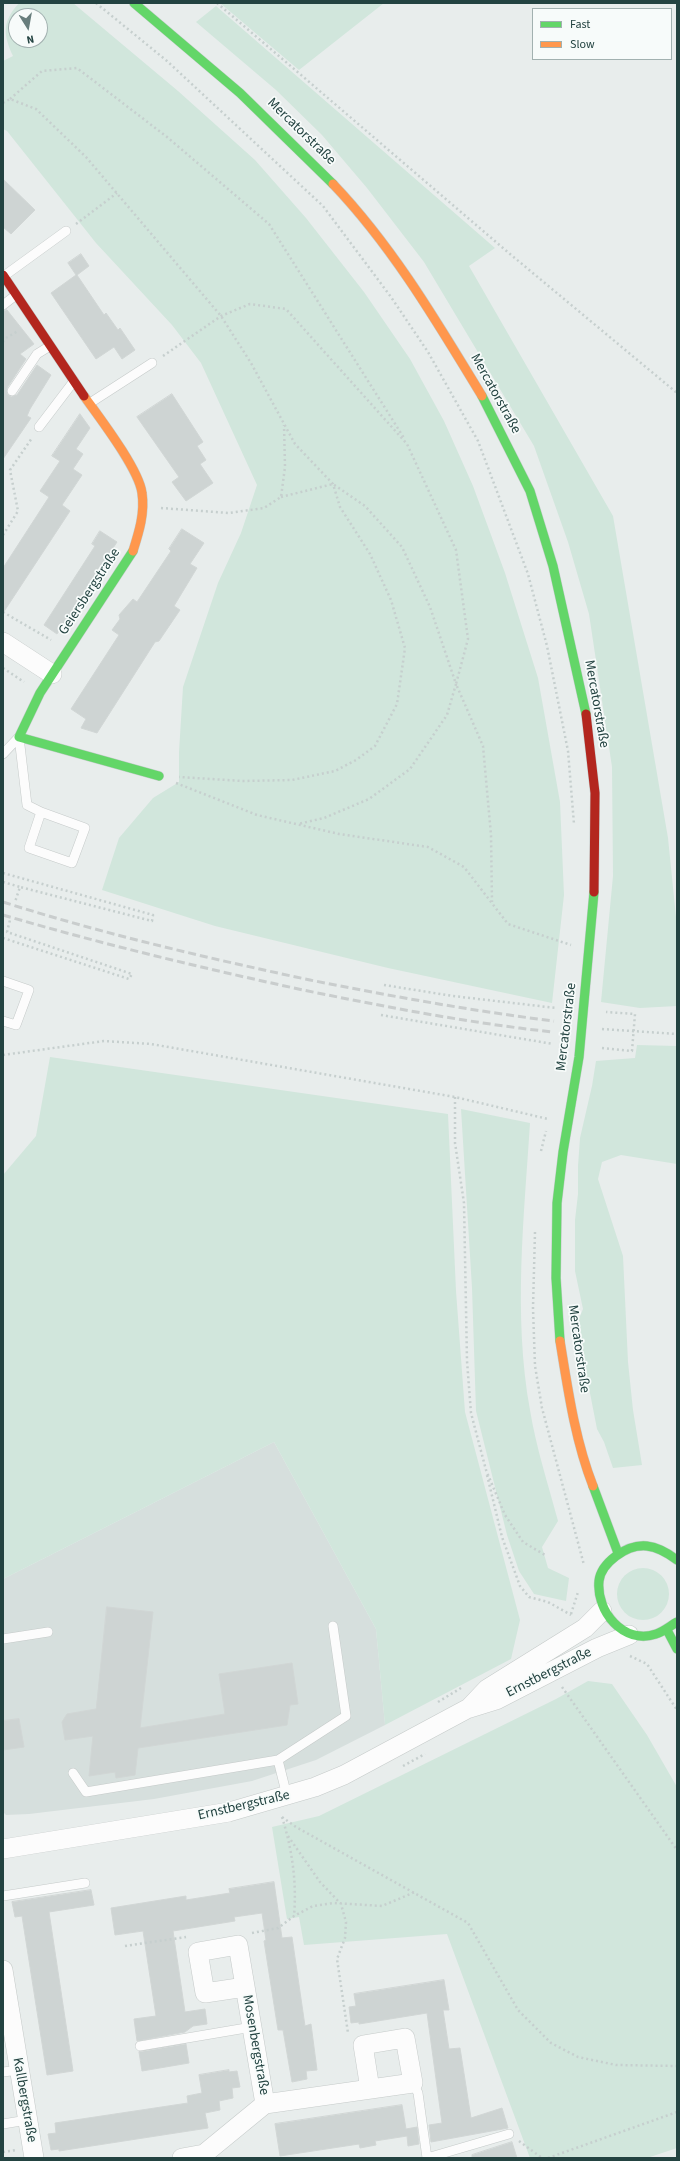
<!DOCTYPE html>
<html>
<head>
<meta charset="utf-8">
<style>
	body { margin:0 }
	#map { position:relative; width:680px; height:2161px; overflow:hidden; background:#e8edec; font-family:"Source Sans 3",sans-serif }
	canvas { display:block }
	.frame { position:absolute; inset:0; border:4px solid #234341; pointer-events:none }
	.legend { position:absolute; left:532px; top:8px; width:140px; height:52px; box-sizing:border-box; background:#f7fbfa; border:1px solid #a2b1b0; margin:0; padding:5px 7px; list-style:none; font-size:12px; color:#234341 }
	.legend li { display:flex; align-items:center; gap:8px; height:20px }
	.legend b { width:20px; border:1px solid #a2b1b0 }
	.north { position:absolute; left:8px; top:8px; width:40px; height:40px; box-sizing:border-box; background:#f7fbfa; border:1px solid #a2b1b0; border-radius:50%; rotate:169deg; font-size:11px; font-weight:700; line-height:16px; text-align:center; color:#234341 }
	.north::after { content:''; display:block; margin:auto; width:14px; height:18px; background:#687e7d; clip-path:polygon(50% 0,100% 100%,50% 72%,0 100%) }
</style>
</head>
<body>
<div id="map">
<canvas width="680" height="2161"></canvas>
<div class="frame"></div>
<ul class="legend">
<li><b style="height:5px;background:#63d668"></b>Fast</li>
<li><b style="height:5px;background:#ff974d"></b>Slow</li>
</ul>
<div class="north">N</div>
</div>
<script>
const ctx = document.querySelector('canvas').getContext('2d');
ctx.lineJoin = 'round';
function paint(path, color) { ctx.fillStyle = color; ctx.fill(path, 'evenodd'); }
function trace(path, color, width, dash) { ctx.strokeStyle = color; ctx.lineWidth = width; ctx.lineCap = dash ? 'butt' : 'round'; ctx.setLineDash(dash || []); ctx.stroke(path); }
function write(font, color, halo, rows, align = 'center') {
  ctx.font = font + ' "Source Sans 3",sans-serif'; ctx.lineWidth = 3.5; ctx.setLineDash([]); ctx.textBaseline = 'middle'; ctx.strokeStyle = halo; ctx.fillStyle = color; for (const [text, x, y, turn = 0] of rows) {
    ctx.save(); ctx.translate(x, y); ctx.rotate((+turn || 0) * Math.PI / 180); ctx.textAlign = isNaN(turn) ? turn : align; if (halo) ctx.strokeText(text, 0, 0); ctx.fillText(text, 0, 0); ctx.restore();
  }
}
paint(new Path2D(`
	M 274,1442 L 376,1629 L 385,1725 L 316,1760 L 252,1781 L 154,1799 L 29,1814 L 6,1815 L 3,1812 L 3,1579 Z`), '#d6dfdd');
paint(new Path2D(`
	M 19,3 L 73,3 L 178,91 L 255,160 L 306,218 L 364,292 L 410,359 L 444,421 L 473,486 L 505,573 L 538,678 L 560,802 L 564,895 L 552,1003 L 388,968 L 215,926 L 102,890 L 119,838 L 153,798 L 179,782 L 179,752 L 183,687 L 218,583 L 241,533 L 257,485 L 201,363 L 172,325 L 96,243 L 7,131 L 3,129 L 3,61 L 13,56 C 3,34 2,22 19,3 ZM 16,16 L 40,16 L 40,40 L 16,40 Z
	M 220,3 L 384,3 L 299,70 Z
	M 216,6 L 495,248 L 469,266 L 613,516 L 668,838 L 677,927 L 677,1006 L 640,1008 L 601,1002 L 613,876 L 612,767 L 589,614 L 568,542 L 534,446 L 424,262 L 367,188 L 322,135 L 276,90 L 196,22 Z
	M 637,1045 L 677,1046 L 677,1164 L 621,1155 L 602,1162 L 598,1179 L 623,1256 L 628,1362 L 633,1410 L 642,1465 L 613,1468 L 604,1442 L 597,1429 L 581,1347 L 578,1321 L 583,1309 L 575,1271 L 575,1220 L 578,1194 L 578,1166 L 580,1138 L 592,1086 L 596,1061 L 635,1058 Z
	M 50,1057 L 448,1114 L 456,1291 L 465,1412 L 520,1620 L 511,1659 L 385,1725 L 376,1629 L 274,1442 L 3,1579 L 3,1175 L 36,1136 Z
	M 461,1109 L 530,1123 C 524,1218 513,1315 530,1410 C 536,1447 548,1484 558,1521 L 542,1547 L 548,1568 L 569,1578 L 566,1601 L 534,1594 L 519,1571 L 507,1535 L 476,1411 L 472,1288 Z
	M617 1594a26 26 0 1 1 52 0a26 26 0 1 1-52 0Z
	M 588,1681 L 612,1684 L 647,1735 L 677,1787 L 677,2148 L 647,2158 L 530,2158 L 447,1934 L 304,1945 L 299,1917 L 287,1919 L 272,1827 L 319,1816 L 556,1699 Z`), '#d1e6dc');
const building = new Path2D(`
	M 3,179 L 35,210 L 11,234 L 3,227 Z
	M 81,254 L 89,266 L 77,275 L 104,315 L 106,313 L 118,330 L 120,328 L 135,350 L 122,359 L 114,347 L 96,359 L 51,293 L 76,275 L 68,263 Z
	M 7,310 L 34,344 L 20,354 L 26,359 L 7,388 L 7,394 L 11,397 L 17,395 L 37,365 L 51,375 L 30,409 L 27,416 L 31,418 L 3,459 L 3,311 Z
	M 172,394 L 203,442 L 197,446 L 206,460 L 200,464 L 213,483 L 186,501 L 172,482 L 179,477 L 137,417 Z
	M 80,414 L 90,428 L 76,449 L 83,454 L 73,469 L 82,475 L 62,505 L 70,511 L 3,613 L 3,568 L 49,497 L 40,491 L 60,461 L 52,456 Z
	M 182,529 L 204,543 L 190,564 L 197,568 L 174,606 L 180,610 L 159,641 L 155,642 L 97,733 L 81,728 L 86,719 L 71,709 L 119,635 L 112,630 L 120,619 L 119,615 L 133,599 L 137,602 L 171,551 L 169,549 Z
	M 100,531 L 117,542 L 57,634 L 44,625 L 95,546 L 92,544 Z
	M 107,1607 L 153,1612 L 140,1728 L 225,1714 L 219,1674 L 292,1663 L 298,1704 L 290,1705 L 287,1725 L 138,1748 L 135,1775 L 116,1778 L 115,1772 L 89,1776 L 93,1736 L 65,1740 L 62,1722 L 67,1714 L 96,1709 Z
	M 19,1719 L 24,1747 L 3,1750 L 3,1721 Z
	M 274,1882 L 282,1938 L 292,1937 L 305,2026 L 311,2024 L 317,2070 L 306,2071 L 307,2079 L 292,2082 L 283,2030 L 278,2030 L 264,1941 L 266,1940 L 262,1913 L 234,1917 L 235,1921 L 173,1931 L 185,2012 L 205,2009 L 207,2024 L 193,2026 L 185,2032 L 137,2041 L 134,2019 L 156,2016 L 143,1931 L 115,1935 L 111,1908 L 186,1896 L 186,1900 L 230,1893 L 229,1889 Z
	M 91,1890 L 94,1905 L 49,1912 L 73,2071 L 47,2075 L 22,1916 L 15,1917 L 12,1902 Z
	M 444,1980 L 449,2010 L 443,2010 L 449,2049 L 460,2048 L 471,2118 L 502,2108 L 508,2128 L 431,2142 L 429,2125 L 442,2123 L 427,2013 L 359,2024 L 359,2022 L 351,2023 L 349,2007 L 356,2006 L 354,1994 Z
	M 186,2044 L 189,2063 L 142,2071 L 139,2052 Z
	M 229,2070 L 229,2072 L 237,2071 L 240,2087 L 232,2088 L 233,2098 L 219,2101 L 220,2110 L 205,2113 L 208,2128 L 59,2151 L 59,2149 L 51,2150 L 48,2134 L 56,2133 L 55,2123 L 188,2103 L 187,2096 L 202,2093 L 199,2075 Z
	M 402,2105 L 406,2129 L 417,2127 L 419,2144 L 408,2146 L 407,2136 L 375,2141 L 376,2145 L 360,2148 L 359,2144 L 280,2156 L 275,2124 Z
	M 512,2142 L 517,2158 L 472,2158 L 472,2155 Z`);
paint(building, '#ced4d3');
trace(building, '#d1d6d5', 1);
const lane = new Path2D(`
	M 4,276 L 66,231
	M 3,305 L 16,295
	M 12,391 L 37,354 L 50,346
	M 90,403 L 152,363
	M 39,427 L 74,381
	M 19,737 L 27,805 L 41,812
	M 3,754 L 19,737
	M 41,812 L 85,828 L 72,863 L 29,848 Z
	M 3,981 L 29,990 L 16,1025 L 3,1021
	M 3,1639 L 48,1632
	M 278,1760 L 346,1716 L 333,1626
	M 73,1773 L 86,1792 L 278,1760 L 287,1796
	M 3,1896 L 85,1883
	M 140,2046 L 252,2027
	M 3,2072 L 19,2070
	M 413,2083 L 418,2093 L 427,2158 L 509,2134
	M 3,2124 L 27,2120`);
const street = new Path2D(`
	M 3,642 L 52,674
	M 470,1707 L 487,1689 L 585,1628 L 602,1611
	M 3,1849 L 229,1812 L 315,1787 L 344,1775 L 467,1709 L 496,1700 L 597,1648 L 629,1635
	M 3,1970 L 34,2158
	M 245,1987 L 205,1993 L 198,1952 L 238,1945 L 265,2104
	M 182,2158 L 204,2154 L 265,2104 L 413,2083 L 405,2038 L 363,2045 L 370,2089`);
const fast = new Path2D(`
	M 134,3 L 240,93 L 333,184
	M 482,396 L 530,491 L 553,566 L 586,714
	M 133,551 L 40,693 L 19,737 L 159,776
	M 560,1341 L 556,1278 L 557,1203 L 563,1152 L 579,1057 L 594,892
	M 593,1486 L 618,1553
	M 677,1560 C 656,1544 638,1540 616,1556 C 608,1562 600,1571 599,1581 C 596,1611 623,1645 656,1634 C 663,1632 670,1626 677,1622
	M 667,1630 L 677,1649`);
const slow = new Path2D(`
	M 333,184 C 393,247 437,322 482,396
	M 84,396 C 99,417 139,469 142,493 C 145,513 139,532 133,551
	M 560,1341 C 568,1390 575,1440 593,1486`);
const jam = new Path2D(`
	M 3,275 L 84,396
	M 586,714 L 595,793 L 594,892`);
trace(lane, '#c5cac9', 10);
trace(street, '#c5cac9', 20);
trace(fast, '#c3cbca', 10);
trace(slow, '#c3cbca', 10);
trace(jam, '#c3cbca', 10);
trace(new Path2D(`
	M 96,3 L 167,61 L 323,206 L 391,297 L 428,352 L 478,441 L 528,574 L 547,646 L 568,751 L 574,824
	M 217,3 L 510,254 L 677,393
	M 10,99 L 42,71 L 77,68 L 167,137 L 269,224 L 404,438
	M 3,103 L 10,99 L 36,109 L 86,157 L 221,316 L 251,363 L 295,444 L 333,484 L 340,507 L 370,554 L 391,600 L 405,648 L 397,704 L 375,746 L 356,760 L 335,771 L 292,780 L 243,781 L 179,777
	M 76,224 L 117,193
	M 3,342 L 6,338 L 18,331
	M 163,356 L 221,316 L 250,304 L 286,309 L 407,444 L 456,550 L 468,639 L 456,684 L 483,746 L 491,835 L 492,902
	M 281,497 L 333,484 L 365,506 L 402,547 L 430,607 L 456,684 L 447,715 L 410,769 L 369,799 L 324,818 L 298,824
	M 161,508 L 229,513 L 264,508 L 281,497 L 285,467 L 284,425
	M 3,535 L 18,511 L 10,470 L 32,438
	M 3,612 L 51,640
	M 3,668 L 24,682
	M 176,783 L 257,815 L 339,834 L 428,847 L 464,867 L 508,924 L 571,945
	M 3,873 L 153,915 L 152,921 L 20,887 L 15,902
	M 3,882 L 20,887
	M 3,938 L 129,979 L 132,974 L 7,932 L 10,920
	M 384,985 L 453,996 L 556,1008
	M 381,1015 L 553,1044
	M 602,1029 L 677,1034
	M 602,1048 L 632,1051 L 635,1014 L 606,1012
	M 3,1055 L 104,1041 L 151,1044 L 455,1097 L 548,1119
	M 455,1097 L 455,1143 L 464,1203 L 467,1361 L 471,1413 L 486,1470 L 505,1515 L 523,1542 L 545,1555
	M 541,1151 L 546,1131
	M 535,1232 L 533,1308 L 535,1366 L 542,1408 L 584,1565
	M 487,1475 L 502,1537 L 520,1586 L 529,1597 L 548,1602 L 571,1615
	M 571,1614 L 578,1592
	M 630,1656 L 647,1664 L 677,1710
	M 562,1687 L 677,1850
	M 438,1702 L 461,1688
	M 403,1766 L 425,1754
	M 282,1817 L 296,1827 L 468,1923 L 518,2010 L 551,2043 L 578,2057 L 616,2065 L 677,2066
	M 282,1817 C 292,1849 297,1882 294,1916
	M 288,1836 L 320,1882 L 341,1904 L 346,1922 L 345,1938 L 337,1959 L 348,2033
	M 252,1933 L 278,1928 L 294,1916 L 313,1906 L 334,1903 L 382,1906 L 415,1892
	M 125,1946 L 186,1937
	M 519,2141 L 542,2158
	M 3,2152 L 16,2150
	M 548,2158 L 677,2112`), '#c6cfce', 2.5, [2, 3]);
trace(lane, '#fcfcfc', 9);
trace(street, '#fcfcfc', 19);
trace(fast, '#63d668', 9);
trace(slow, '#ff974d', 9);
trace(jam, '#b3261e', 9);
trace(new Path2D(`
	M 3,902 C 104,934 207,958 310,980 C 391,996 472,1011 554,1021
	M 3,915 C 102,944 202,968 303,990 C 386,1007 469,1023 553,1032`), '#c9cdcd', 3, [8, 4]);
write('14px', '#234341', '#f7fbfa', [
	["Mercatorstraße",301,132,44],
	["Mercatorstraße",495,394,61],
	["Geiersbergstraße",90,592,-57],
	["Mercatorstraße",596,704,80],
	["Mercatorstraße",567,1027,-83],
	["Mercatorstraße",578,1349,82],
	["Ernstbergstraße",549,1673,-27],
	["Ernstbergstraße",244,1806,-13],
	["Mosenbergstraße",255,2045,80],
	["Kallbergstraße",24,2100,80]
]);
</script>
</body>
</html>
